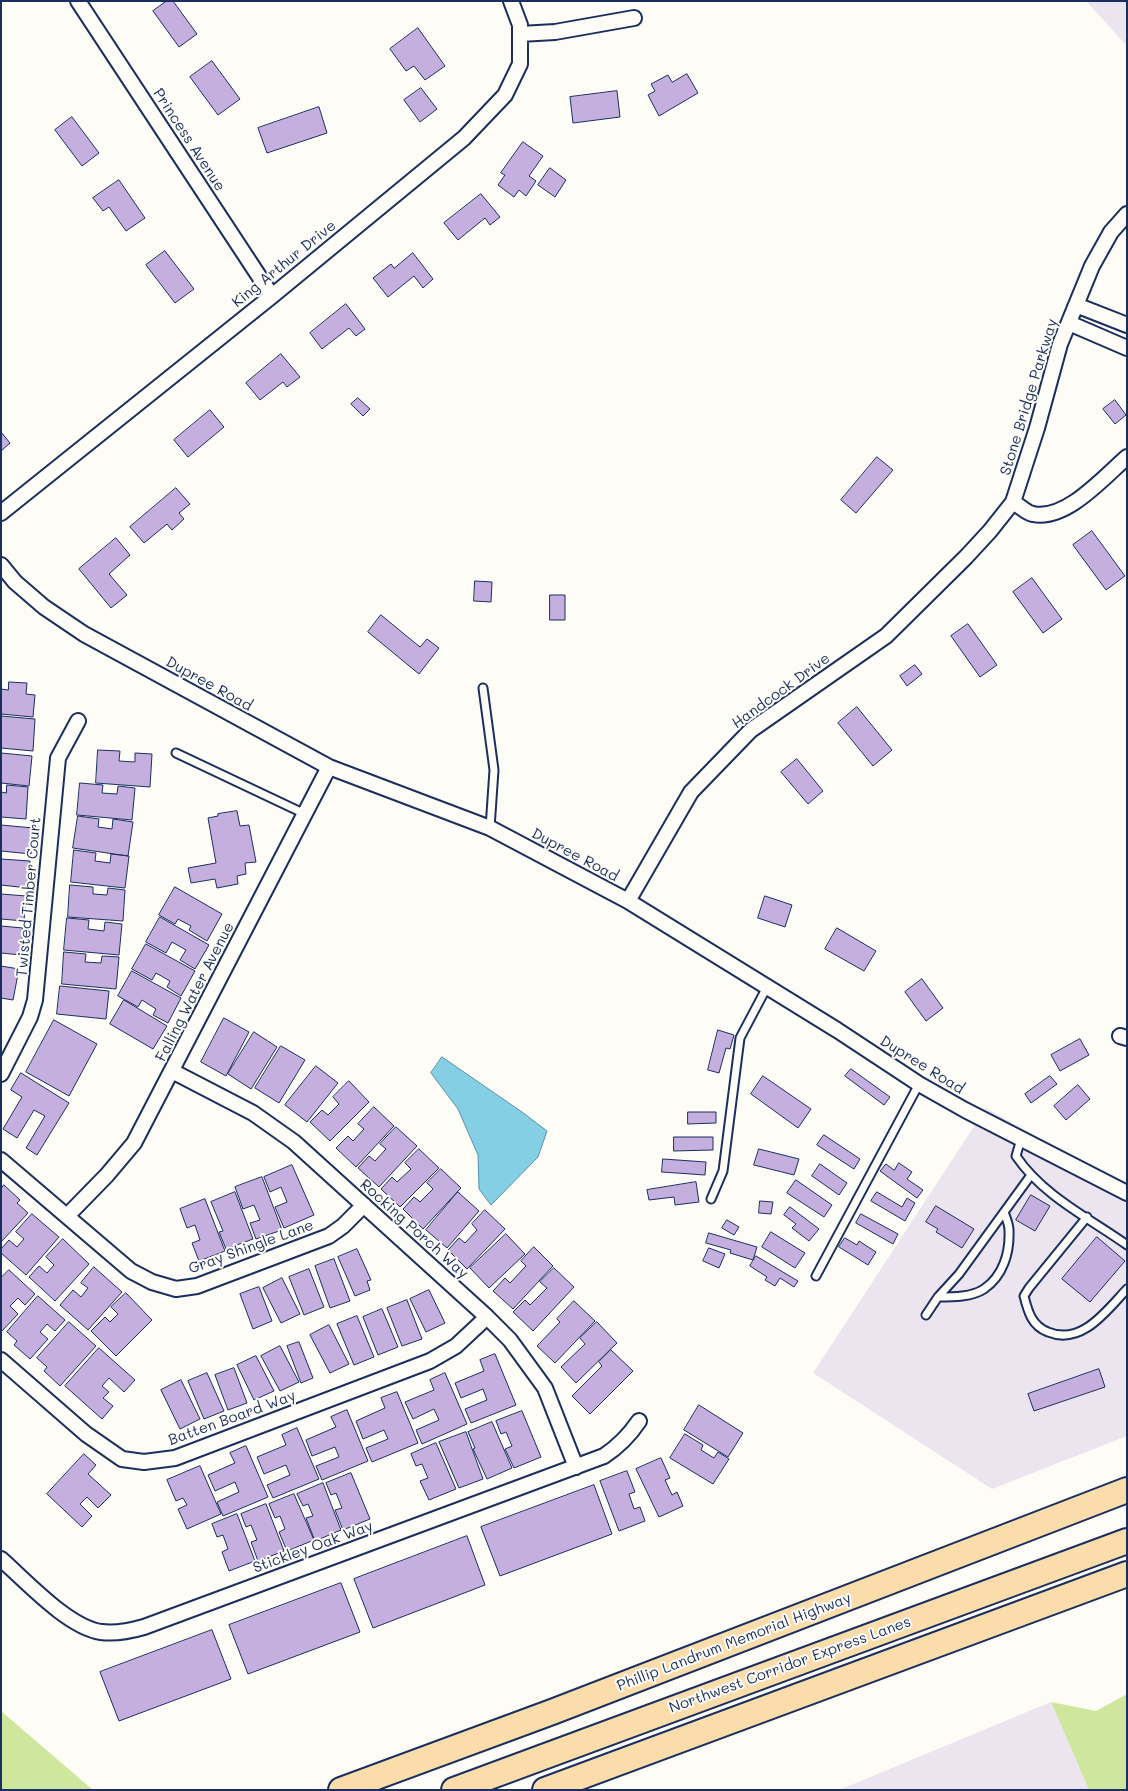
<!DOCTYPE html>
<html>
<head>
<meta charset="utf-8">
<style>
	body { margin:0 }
	#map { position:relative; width:1128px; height:1791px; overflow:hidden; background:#fdfcf7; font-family:Mali,sans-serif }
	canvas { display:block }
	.frame { position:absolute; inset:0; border:2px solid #1b2f5e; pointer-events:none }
</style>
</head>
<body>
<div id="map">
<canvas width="1128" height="1791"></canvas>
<div class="frame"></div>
</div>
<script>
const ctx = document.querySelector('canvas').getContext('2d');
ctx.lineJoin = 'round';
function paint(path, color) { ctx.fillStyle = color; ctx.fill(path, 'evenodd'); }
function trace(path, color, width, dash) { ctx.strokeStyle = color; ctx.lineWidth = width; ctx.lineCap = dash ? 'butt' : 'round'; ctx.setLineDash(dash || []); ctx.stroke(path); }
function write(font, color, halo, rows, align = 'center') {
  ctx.font = font + ' Mali,sans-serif'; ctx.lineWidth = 4; ctx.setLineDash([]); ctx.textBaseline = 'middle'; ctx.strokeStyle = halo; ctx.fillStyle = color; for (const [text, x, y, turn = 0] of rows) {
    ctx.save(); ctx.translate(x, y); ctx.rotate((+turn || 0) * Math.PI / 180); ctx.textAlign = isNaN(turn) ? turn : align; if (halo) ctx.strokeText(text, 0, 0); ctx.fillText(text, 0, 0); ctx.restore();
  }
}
paint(new Path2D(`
	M 1086,1 L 1127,1 L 1127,46 Z
	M 986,1108 L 1087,1166 L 1127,1192 L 1127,1436 L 992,1489 L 813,1373 Z
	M 1051,1702 L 1089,1790 L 839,1790 Z`), '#ece5f0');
paint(new Path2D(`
	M 1127,1694 L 1127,1790 L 1089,1790 L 1051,1702 L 1096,1711 Z
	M 1,1711 L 93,1790 L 1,1790 Z`), '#cfe79d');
const water = new Path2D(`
	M 442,1057 L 522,1112 L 547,1131 L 538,1157 L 491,1205 L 479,1189 L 478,1155 L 458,1109 L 431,1073 Z`);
paint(water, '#84cfe4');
trace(water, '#5a8fae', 1);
const building = new Path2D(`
	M 167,1 L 173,1 L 197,34 L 179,47 L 153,11 Z
	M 418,28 L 445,66 L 425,80 L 414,66 L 406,71 L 390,49 Z
	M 212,61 L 240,99 L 218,115 L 190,77 Z
	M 687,74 L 698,93 L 659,116 L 648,95 L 655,91 L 651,84 L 668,75 L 672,82 Z
	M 421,88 L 437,109 L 420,122 L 404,100 Z
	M 617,91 L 620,117 L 573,123 L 570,97 Z
	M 319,107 L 327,133 L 267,153 L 258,128 Z
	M 72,117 L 99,153 L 82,166 L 55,130 Z
	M 523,142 L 543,156 L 529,176 L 536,181 L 526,196 L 519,190 L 514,197 L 498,185 L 505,175 L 501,173 Z
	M 550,168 L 566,180 L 555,197 L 538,185 Z
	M 119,180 L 145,218 L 126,231 L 109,207 L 103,211 L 93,198 Z
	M 481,194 L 500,217 L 490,225 L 485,218 L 458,240 L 444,223 Z
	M 165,251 L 194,289 L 175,303 L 146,265 Z
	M 413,253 L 433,279 L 423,288 L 414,276 L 388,297 L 373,278 L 391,264 L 394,268 Z
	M 346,304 L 365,329 L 356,336 L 349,328 L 322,349 L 310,333 Z
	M 281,354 L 300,377 L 287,387 L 283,382 L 260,400 L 246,383 Z
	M 358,398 L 370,409 L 363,416 L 351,404 Z
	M 1115,400 L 1126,415 L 1115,424 L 1103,409 Z
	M 210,410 L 224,427 L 188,457 L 174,440 Z
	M 1,432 L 10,443 L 1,451 Z
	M 877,457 L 893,470 L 856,513 L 841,500 Z
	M 176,488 L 190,504 L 179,513 L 184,519 L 172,530 L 167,524 L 144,543 L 130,527 Z
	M 1092,531 L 1125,576 L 1106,590 L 1073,545 Z
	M 116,538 L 130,555 L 109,574 L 127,595 L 111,608 L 79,569 Z
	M 1032,578 L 1062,619 L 1043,633 L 1013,592 Z
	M 475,581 L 492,582 L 491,602 L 474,601 Z
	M 550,595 L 565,595 L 565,620 L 550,620 Z
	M 381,615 L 420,647 L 427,639 L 439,648 L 419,674 L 368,632 Z
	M 968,624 L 997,665 L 980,677 L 951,636 Z
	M 915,665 L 922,674 L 907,686 L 900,676 Z
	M 9,682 L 27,683 L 26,694 L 35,695 L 33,717 L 1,714 L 1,689 L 8,690 Z
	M 857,707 L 892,750 L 873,766 L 838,723 Z
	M 1,716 L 35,719 L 33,751 L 1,748 Z
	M 98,750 L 120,751 L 119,761 L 135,762 L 135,753 L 152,754 L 150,787 L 96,783 Z
	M 1,753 L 32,756 L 29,786 L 1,783 Z
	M 797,759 L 823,791 L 808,804 L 781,772 Z
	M 80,783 L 103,785 L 102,793 L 117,794 L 118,786 L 135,788 L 132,820 L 77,815 Z
	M 7,785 L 28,787 L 26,819 L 1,817 L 1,792 L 6,793 Z
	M 237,811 L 240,826 L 249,825 L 256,862 L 245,863 L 246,874 L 237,876 L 238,884 L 217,888 L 215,879 L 191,883 L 188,868 L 216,863 L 208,818 L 218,816 L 218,814 Z
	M 78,816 L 99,819 L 98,827 L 112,829 L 113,819 L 133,822 L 128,856 L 73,848 Z
	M 1,825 L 33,828 L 31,854 L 1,851 Z
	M 74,850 L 96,853 L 95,861 L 110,863 L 111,854 L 129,856 L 125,888 L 71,882 Z
	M 1,859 L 30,861 L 28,888 L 1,885 Z
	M 70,885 L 93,887 L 93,894 L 107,895 L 108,888 L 125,890 L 123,921 L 68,917 Z
	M 175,887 L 222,914 L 207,941 L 189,930 L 191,926 L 178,919 L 175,924 L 159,915 Z
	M 1,894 L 26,896 L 24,921 L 1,919 Z
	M 765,896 L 792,905 L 785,927 L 758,918 Z
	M 160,917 L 209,945 L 195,969 L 180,960 L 186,950 L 172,942 L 166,953 L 146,942 Z
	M 67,918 L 89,920 L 88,929 L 104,931 L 105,922 L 122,924 L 119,955 L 64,950 Z
	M 1,926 L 23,928 L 21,955 L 1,953 Z
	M 837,928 L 876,951 L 864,971 L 825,949 Z
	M 146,944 L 195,971 L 181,996 L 167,987 L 170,981 L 156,973 L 152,980 L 132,969 Z
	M 64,952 L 86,954 L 85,962 L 101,963 L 102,956 L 119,957 L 116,989 L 62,984 Z
	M 1,966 L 19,969 L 13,1000 L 1,998 Z
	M 132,971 L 181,998 L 168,1023 L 153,1015 L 156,1009 L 142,1000 L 138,1007 L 118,996 Z
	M 922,979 L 943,1008 L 926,1021 L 905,992 Z
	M 60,986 L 109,991 L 106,1019 L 57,1014 Z
	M 124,1000 L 167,1026 L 153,1049 L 110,1024 Z
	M 224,1018 L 249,1032 L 226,1076 L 201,1062 Z
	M 54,1020 L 97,1044 L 69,1096 L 26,1072 Z
	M 718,1030 L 734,1035 L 730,1049 L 726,1048 L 719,1073 L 708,1070 Z
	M 254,1032 L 277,1047 L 251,1089 L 228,1074 Z
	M 1080,1039 L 1089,1055 L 1060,1071 L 1051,1055 Z
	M 281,1046 L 305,1060 L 279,1103 L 255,1088 Z
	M 316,1066 L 338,1083 L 307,1122 L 285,1105 Z
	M 851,1069 L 890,1097 L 884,1105 L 845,1076 Z
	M 21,1073 L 69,1103 L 37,1155 L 26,1148 L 45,1116 L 34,1110 L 17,1138 L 3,1129 L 22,1097 L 11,1090 Z
	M 763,1076 L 811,1109 L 798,1128 L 751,1094 Z
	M 1050,1076 L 1057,1084 L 1031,1103 L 1025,1094 Z
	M 349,1081 L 369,1102 L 330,1141 L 310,1122 L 322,1110 L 328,1115 L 339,1104 L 333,1097 Z
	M 1078,1085 L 1090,1099 L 1066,1120 L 1054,1106 Z
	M 374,1107 L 394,1126 L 356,1167 L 336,1148 L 348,1136 L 353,1141 L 364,1129 L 358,1124 Z
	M 688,1112 L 716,1112 L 716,1123 L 688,1124 Z
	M 396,1127 L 417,1146 L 379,1187 L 358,1168 L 369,1156 L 375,1161 L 386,1149 L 380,1144 Z
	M 824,1135 L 860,1159 L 854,1169 L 817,1145 Z
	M 674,1137 L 713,1137 L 713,1150 L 674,1151 Z
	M 419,1149 L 439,1168 L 400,1207 L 381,1189 L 392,1177 L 397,1182 L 411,1169 L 405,1163 Z
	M 759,1149 L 799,1159 L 794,1175 L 754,1165 Z
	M 663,1159 L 706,1162 L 705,1175 L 662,1172 Z
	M 899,1163 L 912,1172 L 907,1179 L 923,1190 L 917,1198 L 880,1171 L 886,1164 L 894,1170 Z
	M 820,1164 L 847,1183 L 839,1195 L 812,1176 Z
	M 292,1165 L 314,1215 L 284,1228 L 275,1207 L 287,1202 L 281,1187 L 270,1192 L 264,1177 Z
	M 441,1169 L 461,1188 L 423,1229 L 403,1209 L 414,1197 L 420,1202 L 433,1189 L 427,1183 Z
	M 262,1177 L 282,1230 L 256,1239 L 250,1223 L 260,1220 L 254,1205 L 243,1209 L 235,1187 Z
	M 796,1180 L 832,1205 L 824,1217 L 787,1193 Z
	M 696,1182 L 699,1202 L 675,1205 L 674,1197 L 649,1200 L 647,1190 Z
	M 4,1185 L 20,1200 L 17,1203 L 28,1213 L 1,1242 L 1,1189 Z
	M 235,1192 L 253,1239 L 226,1249 L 219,1232 L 223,1231 L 211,1202 Z
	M 458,1192 L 479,1211 L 447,1248 L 426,1230 Z
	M 877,1192 L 902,1207 L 907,1198 L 915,1203 L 905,1221 L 871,1201 Z
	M 1031,1195 L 1050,1206 L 1035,1231 L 1016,1220 Z
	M 205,1199 L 225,1251 L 199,1261 L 192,1243 L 200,1240 L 195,1225 L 187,1228 L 180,1209 Z
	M 760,1201 L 773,1202 L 771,1214 L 759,1213 Z
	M 936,1206 L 974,1229 L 962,1248 L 936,1232 L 938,1229 L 926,1222 Z
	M 790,1207 L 819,1229 L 809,1241 L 792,1228 L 796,1224 L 784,1215 Z
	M 485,1210 L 505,1229 L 467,1269 L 448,1250 L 459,1238 L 465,1243 L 477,1230 L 472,1224 Z
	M 32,1214 L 59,1237 L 26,1275 L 1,1253 L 1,1249 L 9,1240 L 17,1247 L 24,1239 L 16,1232 Z
	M 861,1214 L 898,1234 L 893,1244 L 856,1223 Z
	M 727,1220 L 739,1227 L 734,1235 L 722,1228 Z
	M 771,1232 L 805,1253 L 795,1268 L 762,1247 Z
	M 709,1233 L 757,1247 L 753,1260 L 730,1253 L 731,1250 L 706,1243 Z
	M 506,1234 L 525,1254 L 489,1288 L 470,1268 Z
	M 1097,1237 L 1125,1261 L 1090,1302 L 1062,1279 Z
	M 845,1238 L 857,1245 L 859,1241 L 876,1252 L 868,1265 L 839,1247 Z
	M 63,1239 L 89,1264 L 55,1301 L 29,1277 L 39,1266 L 47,1273 L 54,1265 L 46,1257 Z
	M 534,1247 L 553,1266 L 513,1309 L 493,1291 L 505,1278 L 510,1283 L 526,1266 L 521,1261 Z
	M 709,1248 L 725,1254 L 719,1268 L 703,1261 Z
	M 357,1249 L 371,1280 L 367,1281 L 370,1290 L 355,1296 L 338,1257 Z
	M 756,1256 L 798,1281 L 794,1287 L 780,1278 L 775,1286 L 765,1280 L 767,1277 L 750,1266 Z
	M 334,1259 L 350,1301 L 330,1308 L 315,1266 Z
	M 94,1267 L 122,1292 L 88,1330 L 60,1305 L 73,1290 L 81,1297 L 88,1288 L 81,1283 Z
	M 554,1268 L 574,1287 L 533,1331 L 513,1312 L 525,1300 L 530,1305 L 547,1288 L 540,1282 Z
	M 309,1269 L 324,1307 L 304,1315 L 289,1277 Z
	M 9,1270 L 35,1294 L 25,1305 L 18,1298 L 10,1306 L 18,1314 L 1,1332 L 1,1278 Z
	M 282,1278 L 300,1314 L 281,1323 L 263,1288 Z
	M 259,1287 L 272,1321 L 253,1329 L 240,1294 Z
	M 429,1290 L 445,1323 L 426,1332 L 410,1299 Z
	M 126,1293 L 152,1320 L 116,1356 L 91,1331 L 105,1317 L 110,1322 L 118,1314 L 111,1307 Z
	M 38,1296 L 65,1320 L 55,1331 L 47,1324 L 40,1332 L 48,1339 L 30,1359 L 14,1345 L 17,1341 L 7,1332 Z
	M 407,1300 L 422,1339 L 402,1346 L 387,1308 Z
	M 574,1301 L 595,1321 L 555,1363 L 537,1346 L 560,1322 L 557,1319 Z
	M 382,1309 L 398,1347 L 378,1355 L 363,1317 Z
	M 357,1316 L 374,1357 L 354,1365 L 337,1324 Z
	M 69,1322 L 96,1346 L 60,1386 L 44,1371 L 47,1367 L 37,1358 Z
	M 597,1322 L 617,1343 L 576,1383 L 561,1367 L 585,1344 L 580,1338 Z
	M 329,1325 L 349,1364 L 330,1373 L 310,1335 Z
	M 299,1342 L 313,1378 L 301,1383 L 287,1346 Z
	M 280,1346 L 299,1382 L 280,1391 L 261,1356 Z
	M 99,1348 L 135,1380 L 124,1392 L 109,1378 L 102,1386 L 109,1392 L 103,1398 L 113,1406 L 102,1419 L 65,1386 Z
	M 611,1350 L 633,1371 L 590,1414 L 572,1396 L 602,1366 L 599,1362 Z
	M 495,1354 L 516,1405 L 471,1423 L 465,1409 L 487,1400 L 483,1389 L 461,1398 L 455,1383 L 484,1371 L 480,1360 Z
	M 256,1356 L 274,1391 L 254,1400 L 237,1365 Z
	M 234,1368 L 247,1403 L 228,1410 L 215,1375 Z
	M 1099,1369 L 1105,1387 L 1034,1411 L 1028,1394 Z
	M 207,1373 L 224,1411 L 204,1419 L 188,1381 Z
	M 445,1373 L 467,1424 L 422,1444 L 416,1430 L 439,1420 L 434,1409 L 413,1419 L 405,1402 L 434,1390 L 430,1380 Z
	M 181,1380 L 200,1419 L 180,1429 L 161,1390 Z
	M 397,1392 L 418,1443 L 372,1462 L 366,1448 L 388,1439 L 384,1430 L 363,1439 L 356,1421 L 385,1408 L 381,1398 Z
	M 699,1405 L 743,1433 L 728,1457 L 684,1430 Z
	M 347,1410 L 368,1461 L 322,1480 L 316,1466 L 339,1457 L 335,1447 L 312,1456 L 306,1440 L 336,1427 L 331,1417 Z
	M 522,1411 L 541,1457 L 514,1468 L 505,1449 L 512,1446 L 506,1432 L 501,1434 L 496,1421 Z
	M 492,1422 L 512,1468 L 487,1479 L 473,1449 L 475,1448 L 468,1432 Z
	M 297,1428 L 319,1479 L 273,1498 L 267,1485 L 290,1475 L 286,1465 L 264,1474 L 257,1457 L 286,1445 L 282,1435 Z
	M 466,1432 L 483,1479 L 459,1488 L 439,1442 Z
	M 685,1434 L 703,1445 L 701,1450 L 714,1458 L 718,1452 L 729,1459 L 713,1484 L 670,1458 Z
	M 436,1443 L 456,1489 L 429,1500 L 420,1481 L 428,1478 L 422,1464 L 416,1466 L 411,1454 Z
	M 246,1446 L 268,1497 L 223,1516 L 217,1502 L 239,1492 L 235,1482 L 215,1491 L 208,1475 L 235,1463 L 230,1453 Z
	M 84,1454 L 96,1465 L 88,1474 L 111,1495 L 98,1508 L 87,1497 L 80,1504 L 92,1516 L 82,1527 L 47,1494 Z
	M 661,1458 L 670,1478 L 665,1480 L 672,1495 L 677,1492 L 683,1506 L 659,1517 L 636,1469 Z
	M 200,1466 L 221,1514 L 187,1529 L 178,1509 L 187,1505 L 183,1498 L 176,1501 L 167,1480 Z
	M 627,1471 L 635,1492 L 629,1494 L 634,1509 L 640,1507 L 645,1521 L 619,1531 L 600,1481 Z
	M 351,1473 L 370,1519 L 343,1530 L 335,1510 L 342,1508 L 336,1493 L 331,1495 L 326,1483 Z
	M 323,1483 L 341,1530 L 315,1541 L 306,1518 L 313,1516 L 308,1504 L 303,1506 L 297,1494 Z
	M 594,1485 L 612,1534 L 500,1576 L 481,1527 Z
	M 294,1494 L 314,1540 L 287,1551 L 279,1532 L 285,1529 L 280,1516 L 275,1518 L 269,1504 Z
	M 266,1504 L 284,1551 L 258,1561 L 251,1542 L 257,1540 L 251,1525 L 246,1527 L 241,1514 Z
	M 237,1514 L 255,1561 L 229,1571 L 222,1552 L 228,1549 L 223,1535 L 217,1537 L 212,1524 Z
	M 467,1536 L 485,1585 L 373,1628 L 354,1579 Z
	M 341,1583 L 360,1632 L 248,1674 L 229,1625 Z
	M 212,1630 L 231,1679 L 119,1721 L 100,1672 Z`);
paint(building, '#c4afdf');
trace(building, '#1b2f5e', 1);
const service = new Path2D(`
	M 483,688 L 494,770 L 490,828
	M 176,753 L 305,814
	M 1021,1139 L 1016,1156 C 1043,1196 1089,1218 1127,1245
	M 711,1199 L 723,1171 L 740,1038 L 767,987
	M 1087,1217 L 1029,1288 L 1024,1296 C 1028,1312 1032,1326 1048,1332 C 1082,1346 1107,1310 1127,1289
	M 816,1276 L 919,1084
	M 938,1297 C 953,1297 972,1297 984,1289 C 1003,1276 1010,1253 1009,1230 C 1009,1224 1006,1218 1004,1212
	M 926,1315 L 938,1297 L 959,1274 L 1031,1175`);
const minor = new Path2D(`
	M 78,1 L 272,296
	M 520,34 L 555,32 L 634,18
	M 1076,305 L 1127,325
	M 1069,323 L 1127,348
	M 1013,502 C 1019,505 1026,513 1033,514 C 1066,521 1104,477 1127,457
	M 1,513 L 272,296 L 464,138 L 505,95 L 520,64 L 520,25 L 511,1
	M 1,565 L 15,582 L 44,607 L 84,634 L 329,767 L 490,828 L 628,901 L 837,1030 L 919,1084 L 965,1110 L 1127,1193
	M 628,901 L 691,792 L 751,730 L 886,636 L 966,557 L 990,531 L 1013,502 L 1037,428 L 1060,344 L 1092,266 L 1111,232 L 1127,214
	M 1120,1036 L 1127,1038
	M 172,1071 L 253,1113 L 294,1142 L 487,1317 L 510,1340 L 545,1388 L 576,1467
	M 1,1074 L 30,1017 L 35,1000 L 58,758 L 78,721
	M 1,1160 L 131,1271 L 152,1282 L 176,1289 L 197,1286 L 329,1236 L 343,1226 L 364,1205
	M 67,1216 L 107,1175 L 134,1143 L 329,767
	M 1,1360 L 86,1434 L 122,1459 L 144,1462 L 175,1458 L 430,1361 L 456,1346 L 487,1317
	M 1,1559 C 27,1582 68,1627 101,1632 C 116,1634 130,1631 144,1627 L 604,1456 C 619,1446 629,1436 639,1421`);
const motorway = new Path2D(`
	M 341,1790 L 552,1712 L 1127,1490
	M 454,1790 L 1127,1541
	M 545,1790 L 1127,1574`);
trace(service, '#1b2f5e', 11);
trace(minor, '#1b2f5e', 18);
trace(motorway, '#1b2f5e', 28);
trace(service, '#fdfcf7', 7);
trace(minor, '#fdfcf7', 14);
trace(motorway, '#faddab', 24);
write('15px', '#1b2f5e', '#fdfcf7', [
	["Princess Avenue",189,140,57],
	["King Arthur Drive",284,264,-39],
	["Stone Bridge Parkway",1029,397,-73],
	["Dupree Road",209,684,29],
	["Handcock Drive",781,691,-36],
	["Dupree Road",575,855,28],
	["Twisted Timber Court",29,897,-85],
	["Falling Water Avenue",195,992,-63],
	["Dupree Road",922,1065,32],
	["Rocking Porch Way",414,1229,42],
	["Gray Shingle Lane",251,1247,-20],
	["Batten Board Way",232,1418,-20],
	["Stickley Oak Way",313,1547,-20],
	["Phillip Landrum Memorial Highway",734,1642,-21],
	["Northwest Corridor Express Lanes",790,1665,-20]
]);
</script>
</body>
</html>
